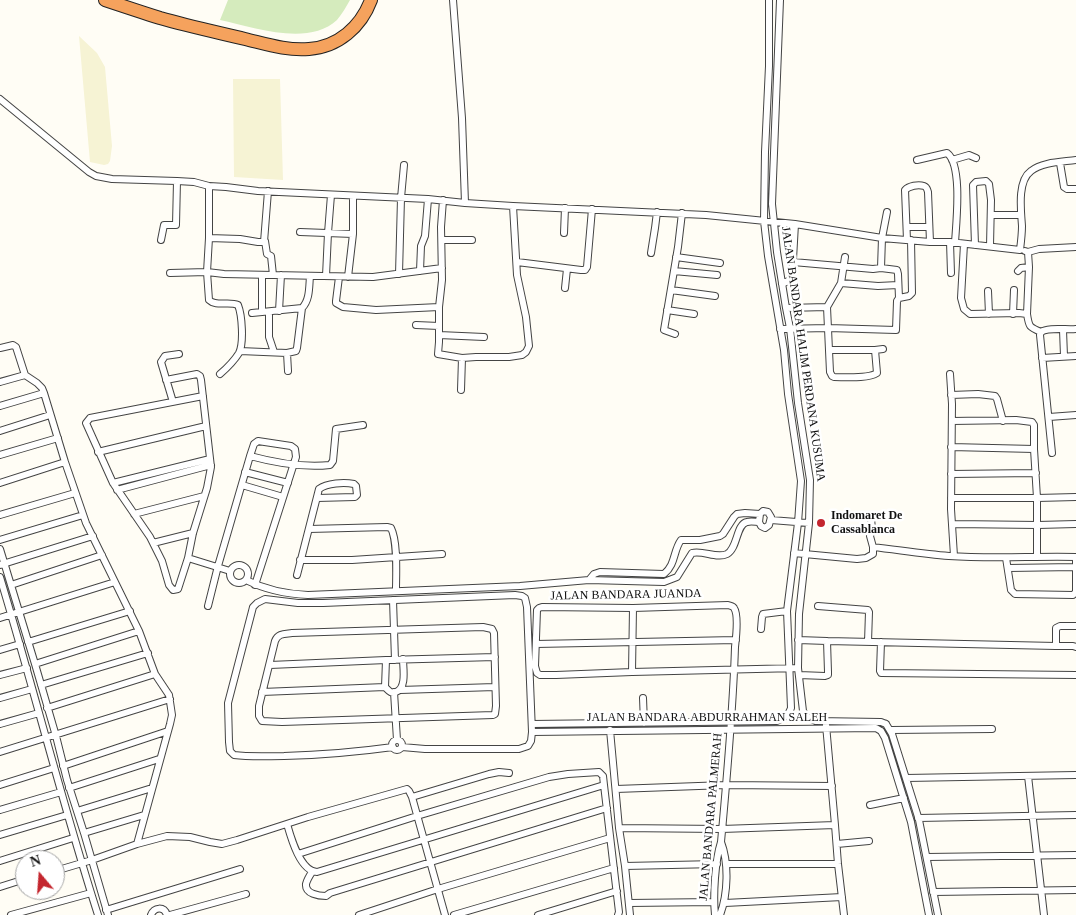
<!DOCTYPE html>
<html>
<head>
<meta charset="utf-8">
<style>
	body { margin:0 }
	#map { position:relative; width:1076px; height:915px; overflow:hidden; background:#fffdf5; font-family:Georgia,serif }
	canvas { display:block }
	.north { position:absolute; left:15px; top:850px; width:50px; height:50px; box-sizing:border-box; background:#fff; border:1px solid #a0a0a0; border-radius:50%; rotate:342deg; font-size:14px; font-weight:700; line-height:20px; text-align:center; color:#111 }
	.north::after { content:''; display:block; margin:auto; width:18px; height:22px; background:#c4262e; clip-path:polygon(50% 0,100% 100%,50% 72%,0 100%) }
</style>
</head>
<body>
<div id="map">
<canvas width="1076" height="915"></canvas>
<div class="north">N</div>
</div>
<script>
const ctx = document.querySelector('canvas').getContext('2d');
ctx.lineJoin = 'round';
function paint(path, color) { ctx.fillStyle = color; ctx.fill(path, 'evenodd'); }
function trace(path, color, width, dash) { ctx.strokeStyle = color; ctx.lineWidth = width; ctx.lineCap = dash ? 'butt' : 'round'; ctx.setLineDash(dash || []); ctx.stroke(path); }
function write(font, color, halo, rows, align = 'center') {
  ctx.font = font + ' Georgia,serif'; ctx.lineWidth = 5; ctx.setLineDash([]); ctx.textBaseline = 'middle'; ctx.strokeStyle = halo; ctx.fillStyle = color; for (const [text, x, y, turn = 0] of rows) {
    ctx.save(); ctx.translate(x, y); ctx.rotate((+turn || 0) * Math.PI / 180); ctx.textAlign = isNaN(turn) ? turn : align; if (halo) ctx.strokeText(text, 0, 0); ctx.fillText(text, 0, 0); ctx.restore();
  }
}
paint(new Path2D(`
	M 79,36 L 97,53 L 105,67 L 112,146 L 110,161 L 108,164 L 104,165 L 90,162 Z
	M 233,79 L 280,79 L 283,180 L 234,177 Z`), '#f6f3d4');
paint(new Path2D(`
	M 228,0 L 350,0 C 346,7 342,14 337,20 C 308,47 253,27 220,20 Z`), '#d5ebbd');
const street = new Path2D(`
	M 453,0 L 462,118 L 465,203
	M 780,0 L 772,204 L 777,252 L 786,308 L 790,328 L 798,403 L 810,480 L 809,523 L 799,614 L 798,668 L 803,711 L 807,717 L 816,721 L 881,722 L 886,724
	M 0,99 L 89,172 L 96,176 L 112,179 L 177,181 L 194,182 L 209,186 L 226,187 L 258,191 L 428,199 L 465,203 L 513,206 L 706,215 L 795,224 L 882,238 L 930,242 L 950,242 L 1020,250 C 1021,242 1022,234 1022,226 C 1021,211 1017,181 1031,171 C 1042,162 1062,162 1076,160
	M 917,160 L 947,153 C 963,165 956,224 955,243
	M 952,160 L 969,155 L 976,158
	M 1060,163 L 1064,187 L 1067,189 L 1076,189
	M 209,186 L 209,238 L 207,272 L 224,274 L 373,277 L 442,268
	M 443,200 L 441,227 L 442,280 L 439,307 L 439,342 L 438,354 L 462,358 L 476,357 L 509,357 L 522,355 L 526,352 L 529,346 L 526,317 L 517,275 L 513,206
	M 991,215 L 1021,215
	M 907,227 L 929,227
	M 300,232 L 353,234
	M 564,233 L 565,208
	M 209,238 L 240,239 L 258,242 L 264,242 L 268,191
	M 161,240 L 164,225 L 176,225 L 177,181
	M 442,240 L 472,240
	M 907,240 L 905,190 C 909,186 918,184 924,186 C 927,187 927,189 928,192 L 930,242
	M 265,241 L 267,254 L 271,256 L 273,275
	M 950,242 L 951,273
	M 964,244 L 961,298 L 964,309 L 970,314 L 1019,313 L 1027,314 C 1029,327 1029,327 1041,332
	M 975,245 L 973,185 L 976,182 L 986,181 L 989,184 L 991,200 L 990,246
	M 1025,251 L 1028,252 L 1039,249 L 1076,247
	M 651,253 L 655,228 L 657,212
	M 676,257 L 720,263
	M 517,262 L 581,270 L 585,270 L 587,267 L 592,209
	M 793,262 L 873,269 L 881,268 L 882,238 L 887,212
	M 881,268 L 897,270 L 898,274 L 899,298
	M 420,271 L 421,246 L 425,236 L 428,199
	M 674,271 L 717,275
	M 1018,271 L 1021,268 L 1029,267
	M 170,273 L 207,272 L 209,300 C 216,307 229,301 238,305 C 242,315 244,343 239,353 C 234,361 227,368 220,374
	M 399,274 L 401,198 L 404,165
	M 326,276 L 328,233 L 331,195
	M 339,277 L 336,301 L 336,303 L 343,307 L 376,310 L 439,307
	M 348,277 L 353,234 L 353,196
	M 841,283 L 878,286 L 898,285
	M 782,284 L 790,280 L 792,277 L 795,224
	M 565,288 L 567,269
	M 671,290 L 715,296
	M 988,291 L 989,314
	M 827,307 L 830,372 L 832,376 L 834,377 C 845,377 868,379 877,373 L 875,350 L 829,350
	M 786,308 L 827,307 L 841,283 L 845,257
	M 667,310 L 694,314
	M 279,311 L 281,275
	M 262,312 L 262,275
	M 269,312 L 269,337 L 274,352
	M 252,313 L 302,308
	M 1013,314 L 1014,290
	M 1027,314 L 1029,267 L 1028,252
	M 416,325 L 439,326
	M 780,329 L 828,328 L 896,330 L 897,301 L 899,298 L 909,296 L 912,293 L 911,240
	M 1063,330 L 1064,356
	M 675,334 L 664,330 L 678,247 L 682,213
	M 439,335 L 484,337
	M 0,348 L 13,345 L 16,347 L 25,375 L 37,383 L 42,388 L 44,393 L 65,462 L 86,523 L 139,631 L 155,674 L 169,695 L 172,715 L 170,724 L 137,844
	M 875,350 L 883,349
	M 240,351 L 287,353 L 296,351 L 297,348 L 302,308 C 310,300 309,287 310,276
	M 287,353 L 288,371
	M 1042,358 L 1076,356
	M 950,374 L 952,404 L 951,509 L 954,556
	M 166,380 L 197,374 L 200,376 L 201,380 L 211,467 L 207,488 L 193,533 L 188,558 L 230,571
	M 0,382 L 25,375
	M 461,390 L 462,358
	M 951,395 L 978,394 L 995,396 L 997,399 L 1003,421
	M 173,402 L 161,362 L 165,356 L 179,354
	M 0,406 L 44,393
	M 1049,417 L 1076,415
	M 0,431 L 50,415
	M 951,447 L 1034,449
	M 98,452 L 206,426
	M 1052,453 L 1040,335 L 1041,332 C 1048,327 1067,330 1076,329
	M 0,455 L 58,438
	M 250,456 C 276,463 303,468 330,465 L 333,461 L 336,429 L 363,425
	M 245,472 L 288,483
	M 951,474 L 1036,473
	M 0,483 L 65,462
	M 113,483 L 210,459
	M 242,485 L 283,497
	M 117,490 L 211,465
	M 951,498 L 1037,498 L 1034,449 L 1034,425 L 1032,422 L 1016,420 L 952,421
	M 763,511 L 768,512 L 771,517 L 769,525 L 765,528 L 761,526 L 759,522 L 760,514 Z
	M 134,514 L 204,496
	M 0,515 L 75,493
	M 771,520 L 809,523
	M 953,524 L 1038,525 L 1076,524
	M 309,529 L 387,527 L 391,528 C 398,542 396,575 396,591
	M 0,540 L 83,515
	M 153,543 L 193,533
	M 873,547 C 899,550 924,554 949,556 C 992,559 1034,556 1076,557
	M 0,549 L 35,664 L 56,736 L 67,780 L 84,833 L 108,915
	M 794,553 L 857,559 L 866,558 L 873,554 L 873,547 L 870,536 L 872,529 L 871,518
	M 1037,556 L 1037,498 L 1076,497
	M 188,558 L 178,589 L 173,590 L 169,585 L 162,561 L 150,537 L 113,483 L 86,423 L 90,418 L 203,396
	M 1006,558 L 1011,590 L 1015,594 L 1073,595 L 1076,592 L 1076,557
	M 300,560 L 352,560 L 442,554
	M230 574a9 9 0 1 1 18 0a9 9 0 1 1-18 0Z
	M 0,565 L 93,536
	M 1008,568 L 1075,567
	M 297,575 L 319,489 C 327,483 344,482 354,484 L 356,486 L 357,495 L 355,497 L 317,498
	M 0,577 C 34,689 62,803 98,915
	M 246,580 C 266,590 285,594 308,595 L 520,586 L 589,580 L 664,582 L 677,577 L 692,553 C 703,550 717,559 727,554 C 738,548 736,524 747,522 C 751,521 756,522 759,522
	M 589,580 L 594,574 L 600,572 L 664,574 C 676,564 673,551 681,540 L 700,540 L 720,536 L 723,534 L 734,517 L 737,514 L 745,513 L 760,514
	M 11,585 L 102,555
	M 393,600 L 395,660
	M 208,606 L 218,566 L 250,456 L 254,444 L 258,441 L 291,446 L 295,449 L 296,457 L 255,585
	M 818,606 L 868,610 L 869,612 L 868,642
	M 0,618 L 115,582
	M 483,627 L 492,629 L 494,633 L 496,706 L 495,714 L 493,715 L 282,722 L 262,721 L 259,716 L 259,706 L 275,641 C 278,633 285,634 292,633 Z
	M 761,629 L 762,617 L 763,614 L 787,611
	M 798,640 L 827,641 L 828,672 L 828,675 L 825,676 L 799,675
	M 827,641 L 1056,646 L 1073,646 L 1076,647
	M 28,642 L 130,611
	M 881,642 L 880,671 L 881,673 L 1076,675
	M 536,644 L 736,640
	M 1056,646 L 1056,628 L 1060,626 L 1076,626
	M 0,650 L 20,644
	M 35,664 L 139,631
	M 270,665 L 386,660
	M 632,672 L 633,608
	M 0,675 L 27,668
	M 41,685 L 148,653
	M 385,687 L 386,660 L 495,657
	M 400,690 L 495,687
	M 262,692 L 385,687 C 389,691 391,694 396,692 C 407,688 403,668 403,659
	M 394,692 L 397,740
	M 0,698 L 32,689
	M 643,698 L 644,723
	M 47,708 L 155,674
	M 0,724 L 39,713
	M 532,724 L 777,721 C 783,718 789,715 791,708 L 787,611 L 798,523 L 801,481 L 788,394 L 784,350 L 768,256 L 764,221 L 765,152 L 769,66 L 769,0
	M 886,724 L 892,734 L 919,820 L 938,915
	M 826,725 L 835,825 L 838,864 L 844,915
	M 610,730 L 619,828 L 625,866 L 630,915
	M 891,730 L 992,729
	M 881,731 L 885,738 L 911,822 L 929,915
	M 532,732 L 876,728 L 881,731
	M392 745a5 5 0 1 1 10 0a5 5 0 1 1-10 0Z
	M 393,747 C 357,752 321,755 284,756 C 267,756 250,757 234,755 L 230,751 L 229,742 L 228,703 L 252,611 L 253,607 L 257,603 L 265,599 L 298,603 L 323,603 L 515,595 L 522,596 L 525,598 L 527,607 L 532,732 L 531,741 L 528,746 L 519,749 L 425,749 L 402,747
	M 0,752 L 170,699
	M 63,766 L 168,731
	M 1028,776 L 1044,915
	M 906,778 L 1076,775
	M 0,785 L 54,768
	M 69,788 L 159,759
	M 616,789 L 726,785 L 832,786
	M 412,797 L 489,774 L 499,772 L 509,773
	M 870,805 L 904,798
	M 0,810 L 61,792
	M 77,811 L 152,788
	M 918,818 L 1076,815
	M 287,824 C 291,838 300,871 317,872 L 604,785
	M 619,828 L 722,829 L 835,825
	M 84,833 L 144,815
	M 0,835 L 67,815
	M 837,844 L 869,841
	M 298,854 L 417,816 L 549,777 L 568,774 L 599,772 L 603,776 L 604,785 L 619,912 L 618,915
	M 927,857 L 1076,855
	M 0,861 L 73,838
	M 726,864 L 838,864
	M 625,866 L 717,864
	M 55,871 L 92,860 L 137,844 L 167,836 L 190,837 L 210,842 L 222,844 L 237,840 L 308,817 L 407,789 L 409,791 L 412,797 L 445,915
	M 312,872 C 310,875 307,880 306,884 C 305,894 319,896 326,896 L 330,893 L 607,808
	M 0,887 L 25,879
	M 933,892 L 1076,890
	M 629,903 L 714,902
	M 725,903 L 842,897
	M 106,910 L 240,869
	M 11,915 L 91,893
	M 151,915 C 154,907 164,906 167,915
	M 170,915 L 246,894
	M 359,915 L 438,889 L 610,838
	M 454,915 L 614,868
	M 538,915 L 617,891
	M 715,915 C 713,895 715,861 721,842 C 727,777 733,712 735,647 C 736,638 739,615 734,608 C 733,606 731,606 728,605 L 633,608 L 542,607 L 539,608 L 537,610 L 535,666 L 537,673 L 540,675 L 556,675 L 632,672 L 798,668
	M 720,915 C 728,894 729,863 721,842`);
const highway = new Path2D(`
	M 105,0 C 123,6 141,12 160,18 C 188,26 216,32 245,39 C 266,44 287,51 309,49 C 338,47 361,27 371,0`);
trace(street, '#444', 8);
trace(highway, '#222', 14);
trace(street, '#fff', 6);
trace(highway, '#f5a25d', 12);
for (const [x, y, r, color] of [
	[821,523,5,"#c4262e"]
]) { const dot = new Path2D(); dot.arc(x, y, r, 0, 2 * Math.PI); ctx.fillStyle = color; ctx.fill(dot); trace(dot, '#fff', 2); }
write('12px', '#111', '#fff', [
	["JALAN BANDARA HALIM PERDANA KUSUMA",803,354,82],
	["JALAN BANDARA JUANDA",626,595,-1],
	["JALAN BANDARA ABDURRAHMAN SALEH",707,718],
	["JALAN BANDARA PALMERAH",711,817,-85]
]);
write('bold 12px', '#111', '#fff', [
	["Indomaret De",831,516],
	["Cassablanca",831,530]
], 'left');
</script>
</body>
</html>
